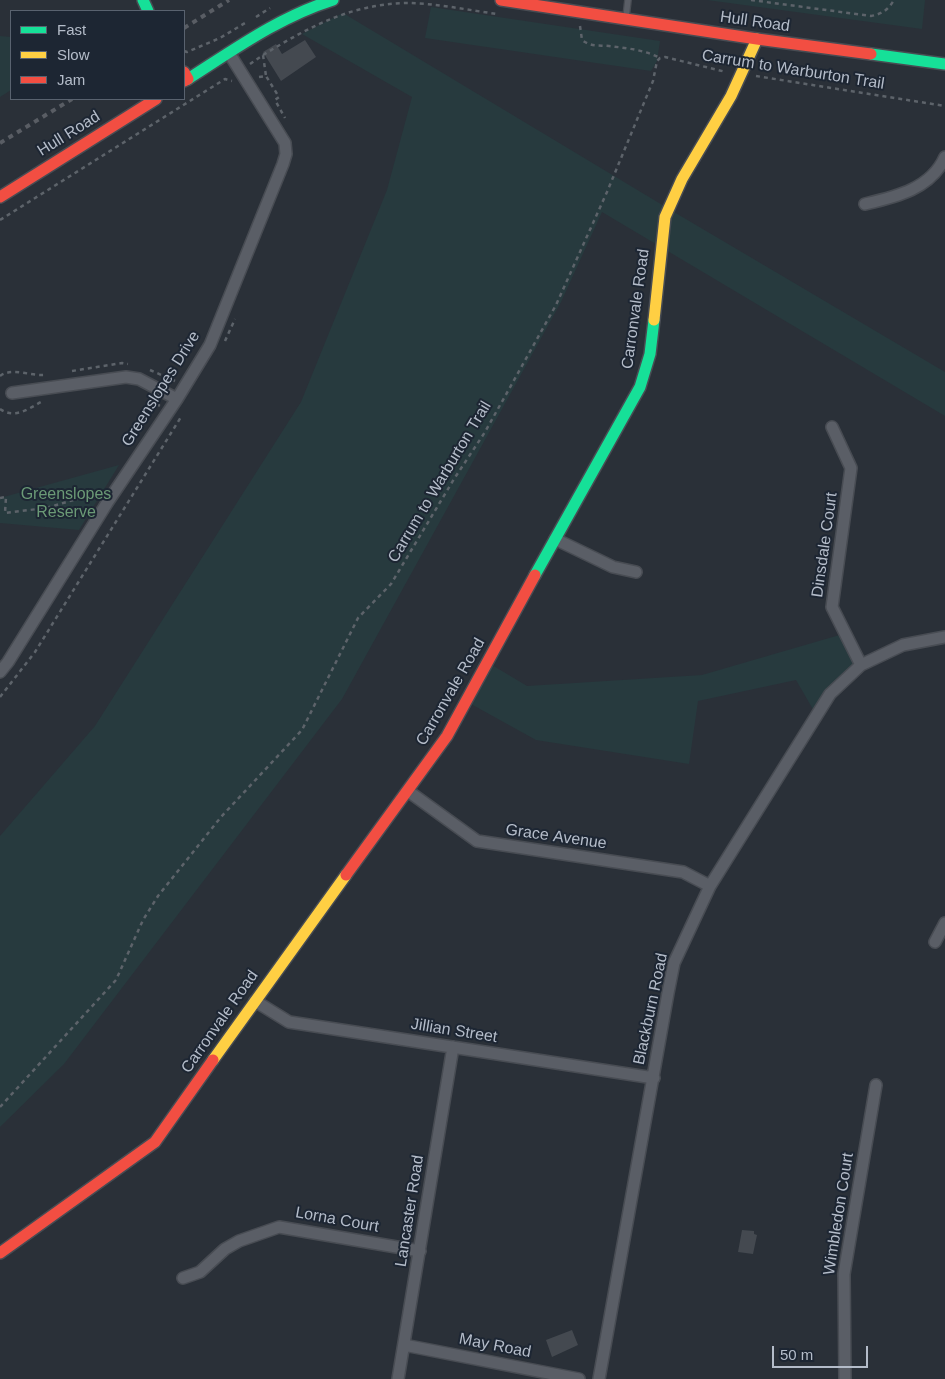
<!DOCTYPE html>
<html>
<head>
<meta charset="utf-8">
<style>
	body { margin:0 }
	#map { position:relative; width:945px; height:1379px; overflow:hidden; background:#2a3038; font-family:Arial,sans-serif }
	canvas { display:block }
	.legend { position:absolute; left:10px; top:10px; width:175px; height:90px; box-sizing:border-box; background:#1d2633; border:1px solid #59626f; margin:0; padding:6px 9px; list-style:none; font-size:15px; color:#b4bcc9 }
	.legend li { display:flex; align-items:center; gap:10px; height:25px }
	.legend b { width:25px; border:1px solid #59626f }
	.scale { position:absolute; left:772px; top:1346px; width:96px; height:22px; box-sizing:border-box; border:2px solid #b4bcc9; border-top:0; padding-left:6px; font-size:15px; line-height:18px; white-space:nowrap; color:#b4bcc9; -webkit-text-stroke:4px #1d2633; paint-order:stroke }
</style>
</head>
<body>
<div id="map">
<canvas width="945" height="1379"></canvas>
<ul class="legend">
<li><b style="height:6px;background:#16e098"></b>Fast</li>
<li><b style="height:6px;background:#ffcf43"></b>Slow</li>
<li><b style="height:6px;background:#f24e42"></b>Jam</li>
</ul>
<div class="scale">50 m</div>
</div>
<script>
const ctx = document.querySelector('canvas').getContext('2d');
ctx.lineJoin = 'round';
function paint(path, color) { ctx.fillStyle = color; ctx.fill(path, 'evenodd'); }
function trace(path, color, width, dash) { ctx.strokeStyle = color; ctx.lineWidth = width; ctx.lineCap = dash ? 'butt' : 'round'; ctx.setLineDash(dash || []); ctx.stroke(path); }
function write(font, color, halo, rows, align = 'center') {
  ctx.font = font + ' Arial,sans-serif'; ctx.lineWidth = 4; ctx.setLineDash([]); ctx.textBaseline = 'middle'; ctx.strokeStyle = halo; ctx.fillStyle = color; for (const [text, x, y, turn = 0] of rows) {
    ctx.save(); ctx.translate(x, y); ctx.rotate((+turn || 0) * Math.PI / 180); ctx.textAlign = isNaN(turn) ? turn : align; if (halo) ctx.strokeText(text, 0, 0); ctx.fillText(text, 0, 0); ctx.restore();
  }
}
paint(new Path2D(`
	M 707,0 L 925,0 L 922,29 Z
	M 431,7 L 660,41 L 657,61 L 651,71 L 425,38 Z
	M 343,13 L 679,215 L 945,372 L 945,416 L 602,212 L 561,302 L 342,699 L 64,1064 L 0,1127 L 0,836 L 95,726 L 301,402 L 387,190 L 412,97 L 302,34 Z
	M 0,36 L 11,37 L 11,90 L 0,97 Z
	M 119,465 L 79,530 L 0,523 L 0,498 Z
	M 843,634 L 859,665 L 825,692 L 814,711 L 796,680 L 698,701 L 689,764 L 536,740 L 471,704 L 492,665 L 527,686 L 702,675 Z`), '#273a3e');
paint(new Path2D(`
	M 305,40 L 316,57 L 281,81 L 263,52 L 276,44 L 282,54 Z
	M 742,1230 L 754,1231 L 754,1234 L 757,1235 L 753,1254 L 738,1252 Z
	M 572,1330 L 578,1345 L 552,1357 L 546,1340 Z`), '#444950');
const lane = new Path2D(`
	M 626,17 L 628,0`);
const street = new Path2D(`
	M 865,204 C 895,197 931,189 945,157
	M 12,393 L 126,377 L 139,379 L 177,399
	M 832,427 L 851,468 L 832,607 L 861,665
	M 555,539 L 613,567 L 636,572
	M 0,672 L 8,662 L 107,503 L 177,399 L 210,345 L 283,164 L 286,154 L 285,143 L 229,53
	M 408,791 L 477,841 L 683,872 L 710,886
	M 935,942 L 945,923
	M 255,1001 L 289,1022 L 654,1078
	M 183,1278 L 200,1272 L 225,1249 L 239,1241 L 279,1227 L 420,1251
	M 404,1345 L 579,1379
	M 398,1379 L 453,1047
	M 599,1379 L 668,993 L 674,963 L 710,886 L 830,694 L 861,665 L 903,645 L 945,637
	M 845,1379 L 844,1274 L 876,1085`);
const fast = new Path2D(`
	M 143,0 L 148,11
	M 871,54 L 945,64
	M 188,79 C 235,49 279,17 333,0
	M 535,575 L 640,387 L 650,354 L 654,320`);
const slow = new Path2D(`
	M 654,320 L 665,217 L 682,179 L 731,96 L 757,39
	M 213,1060 L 346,875`);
const jam = new Path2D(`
	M 501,0 L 757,39 L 871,54
	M 184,72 L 188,79 L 184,81
	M 0,197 L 156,99
	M 346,875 L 447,736 L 535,575
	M 0,1253 L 155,1142 L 213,1060`);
trace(lane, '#484c53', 8);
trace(street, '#484c53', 14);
trace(fast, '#484c53', 14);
trace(slow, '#484c53', 14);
trace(jam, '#484c53', 14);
trace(new Path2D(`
	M 751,0 L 871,16 C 882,14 888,10 894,0
	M 256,17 L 270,8
	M 580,26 L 582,40 C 591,47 598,45 609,46 C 626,48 645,50 660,58
	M 184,51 L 187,52 L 220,38 L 245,23
	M 263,55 C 309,27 349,5 405,3 C 434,3 468,10 497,14
	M 250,64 L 263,55 L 266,76
	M 756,76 L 945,106
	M 259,77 L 266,76 L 279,97 L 275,100 L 285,118
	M 0,220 L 225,79 L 232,81
	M 225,341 L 235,319
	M 150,370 L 175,381
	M 72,371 L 122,363 L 128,364
	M 0,376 C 12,367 30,376 44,375
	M 150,400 L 159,405 L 158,407
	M 0,409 C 15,419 28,409 41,402
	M 0,498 L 6,497 L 5,513 L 46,508 L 84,497 L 97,498
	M 0,697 L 35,652 L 181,417
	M 0,1107 L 116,980 L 143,920 L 158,896 L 221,817 L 302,730 L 358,618 L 391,584 L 454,479 L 485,432 L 556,305 L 607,192 L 653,81 L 657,61 L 660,58 L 665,57 L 726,72`), '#5d636a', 2.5, [4, 4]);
trace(lane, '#5a5e66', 5.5);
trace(street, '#5a5e66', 11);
trace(fast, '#16e098', 11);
trace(slow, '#ffcf43', 11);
trace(jam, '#f24e42', 11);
trace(new Path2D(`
	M 184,28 L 229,0
	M 0,143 L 72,99`), '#595d64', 4, [5, 5]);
write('16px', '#b4bcc9', '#1d2633', [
	["Hull Road",755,22,8],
	["Carrum to Warburton Trail",793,70,9],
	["Hull Road",69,134,-32],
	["Carronvale Road",636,309,-82],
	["Greenslopes Drive",161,389,-58],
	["Carrum to Warburton Trail",440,482,-59],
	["Dinsdale Court",825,545,-82],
	["Carronvale Road",451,692,-60],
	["Grace Avenue",556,837,8],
	["Blackburn Road",651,1009,-78],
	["Carronvale Road",220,1022,-55],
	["Jillian Street",454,1031,9],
	["Lancaster Road",410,1211,-81],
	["Wimbledon Court",839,1214,-81],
	["Lorna Court",337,1220,10],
	["May Road",495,1346,11]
]);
write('16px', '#6b9a76', '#1d2633', [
	["Greenslopes",66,495],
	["Reserve",66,513]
]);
</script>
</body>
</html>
